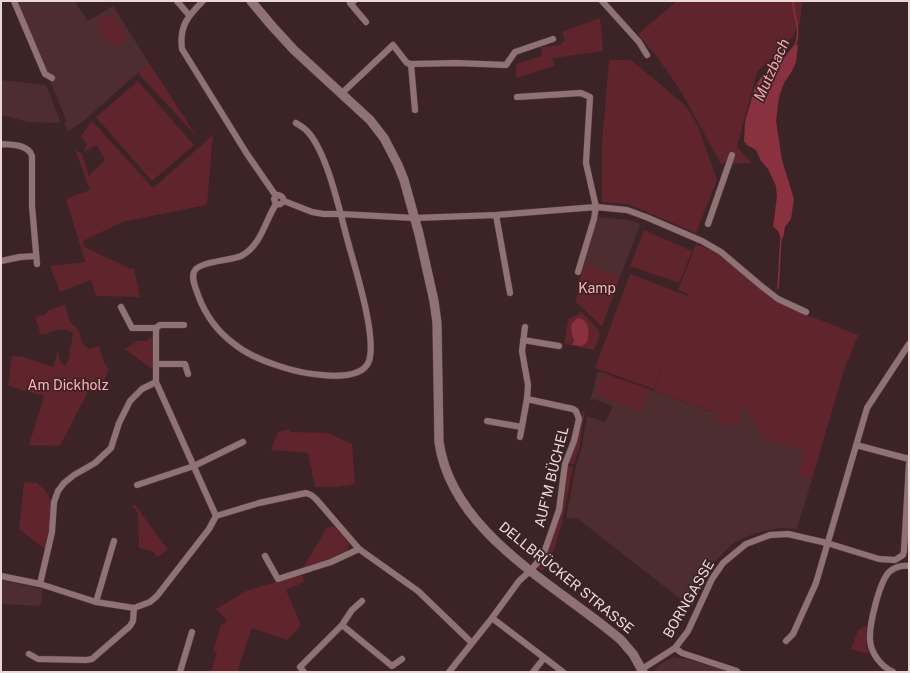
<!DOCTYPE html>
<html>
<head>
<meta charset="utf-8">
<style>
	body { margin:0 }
	#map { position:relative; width:910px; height:673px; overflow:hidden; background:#3c2325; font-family:"Public Sans",sans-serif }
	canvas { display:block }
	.frame { position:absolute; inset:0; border:2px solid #ead8d9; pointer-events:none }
</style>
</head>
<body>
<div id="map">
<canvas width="910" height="673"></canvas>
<div class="frame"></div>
</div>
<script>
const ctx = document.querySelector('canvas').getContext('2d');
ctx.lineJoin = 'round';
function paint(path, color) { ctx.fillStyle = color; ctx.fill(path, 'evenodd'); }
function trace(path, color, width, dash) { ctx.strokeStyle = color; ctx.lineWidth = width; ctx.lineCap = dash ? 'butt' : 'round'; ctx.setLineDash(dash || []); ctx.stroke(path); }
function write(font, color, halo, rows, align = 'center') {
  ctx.font = font + ' "Public Sans",sans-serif'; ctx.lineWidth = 3.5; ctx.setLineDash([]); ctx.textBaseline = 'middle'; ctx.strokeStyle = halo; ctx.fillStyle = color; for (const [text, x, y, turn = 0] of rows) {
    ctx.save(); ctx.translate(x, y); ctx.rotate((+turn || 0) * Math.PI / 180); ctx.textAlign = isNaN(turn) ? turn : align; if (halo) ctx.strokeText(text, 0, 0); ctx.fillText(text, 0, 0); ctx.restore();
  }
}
paint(new Path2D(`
	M 17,1 L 75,1 L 88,21 L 113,6 L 149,63 L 88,117 L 68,132 L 64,123 L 67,122 Z
	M 1,80 L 46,85 L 61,123 L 28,122 L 1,115 Z
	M 597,217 L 629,220 L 638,223 L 640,225 L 620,277 L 583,264 Z
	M 598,371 L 714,413 L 719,403 L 747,410 L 764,440 L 804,450 L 799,476 L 812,479 L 797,529 L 780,528 L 764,531 L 748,536 L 734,543 L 722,554 L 711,566 L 703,581 L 692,608 L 578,519 L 566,518 L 576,466 L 582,447 L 587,416 L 605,422 L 613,406 L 594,399 L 590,401 Z
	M 1,580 L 42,589 L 41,606 L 1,604 Z
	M 673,657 L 690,660 L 731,672 L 653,672 L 659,665 Z`), '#4d2d30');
paint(new Path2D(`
	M 677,1 L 802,1 L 800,22 L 793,36 L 776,55 L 757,72 L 737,147 L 752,163 L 721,164 L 680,90 L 660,61 L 638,34 Z
	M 107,14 L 109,17 L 114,14 L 126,36 L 122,39 L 124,42 L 115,47 L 113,44 L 109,46 L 96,24 L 101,22 L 99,18 Z
	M 600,18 L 603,51 L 553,58 L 552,59 L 555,66 L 516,78 L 516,64 L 542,56 L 541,47 L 561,45 L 561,43 L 565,41 L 562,32 Z
	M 609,60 L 631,60 L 686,106 L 698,126 L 717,180 L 696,233 L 628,204 L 602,202 L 602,143 Z
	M 149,63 L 197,137 L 138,73 Z
	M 138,81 L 194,145 L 152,181 L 96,117 Z
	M 92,121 L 153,188 L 202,145 L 213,134 L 207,205 L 122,222 L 83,241 L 84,247 L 131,269 L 134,268 L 140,297 L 96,296 L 91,280 L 60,292 L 50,266 L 85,262 L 86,264 L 66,199 L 90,190 L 75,149 L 82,154 L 89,176 L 105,160 L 97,145 L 83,152 L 87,145 L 81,136 Z
	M 644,230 L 692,251 L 679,283 L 630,266 Z
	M 696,244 L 711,250 L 726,259 L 752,283 L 778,301 L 797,311 L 858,335 L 843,373 L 812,479 L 799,476 L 804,450 L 764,440 L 747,410 L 719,403 L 715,413 L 654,391 L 665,359 L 654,389 L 595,368 L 630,274 L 688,296 L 689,294 L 678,290 Z
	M 583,264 L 620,277 L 602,327 L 576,302 Z
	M 65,305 L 70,322 L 79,330 L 82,343 L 89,349 L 99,346 C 104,356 100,360 109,369 L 103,383 L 98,381 L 93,382 L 60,446 L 29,445 L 44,396 L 8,386 L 12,356 L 23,357 L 53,367 L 58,351 L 60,361 L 65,366 L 68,361 L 73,334 C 63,324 52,333 41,335 L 36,320 L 36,317 L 45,315 L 48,310 Z
	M 582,312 L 599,331 L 600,336 L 594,350 L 574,346 L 581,346 L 590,335 C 589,326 585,315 574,320 C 567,330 577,336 572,345 L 564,344 L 568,319 Z
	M 149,337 L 153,339 L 153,370 L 125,349 L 136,342 L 136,341 L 148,341 Z
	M 603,373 L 649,389 L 641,411 L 595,394 Z
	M 720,405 L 742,410 L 738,426 L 716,421 Z
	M 582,411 L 585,412 L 581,434 L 580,445 L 574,464 L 568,463 L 577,437 Z
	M 290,429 L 290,432 L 328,433 L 352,444 L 355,484 L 338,487 L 315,487 L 308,453 L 271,450 L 278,432 Z
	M 567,465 L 573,467 L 562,523 L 555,547 L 543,571 L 538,568 L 539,564 L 548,550 Z
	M 24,482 L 37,483 L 45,490 L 51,500 L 49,528 L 46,550 L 19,529 Z
	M 131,505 L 135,505 L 168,550 L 157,557 L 152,551 L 139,548 L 138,513 Z
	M 334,526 L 349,543 L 347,550 L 327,560 L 303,568 L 327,527 Z
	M 302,575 L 304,582 L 286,590 L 301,625 L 287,640 L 252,628 L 237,672 L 211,672 L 217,652 L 213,651 L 221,624 L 225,625 L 226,619 L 216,609 L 248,590 Z
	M 866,626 L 866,645 L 869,654 L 851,649 L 858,630 Z`), '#60242d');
paint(new Path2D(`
	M 794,45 L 798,45 L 796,62 L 792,71 L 784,83 L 779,97 L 776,121 L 782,160 L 794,199 L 791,219 L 785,227 L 783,238 L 781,239 L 778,231 L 773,226 L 777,197 L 776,186 L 768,169 L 761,161 L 756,150 L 747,145 L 744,141 L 745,122 L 755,87 L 762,76 L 784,58 Z
	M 578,318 C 589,319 591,333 587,342 L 582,346 L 572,345 L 574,341 C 572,332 567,323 578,318 Z`), '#8a313f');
trace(new Path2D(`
	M 793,1 C 793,18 802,28 795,46
	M 778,288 L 781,238`), '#8a313f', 1.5);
const minor = new Path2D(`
	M 14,1 L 45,74 L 52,78
	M 177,1 L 189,15
	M 203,1 C 188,16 179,26 182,49 L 247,154 L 276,196
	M 354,1 L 350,3 L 366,22
	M 602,1 L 639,42 L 647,55
	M 411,64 L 415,110
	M 341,94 L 393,45 L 407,63 L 411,64 L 456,63 L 506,65 L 515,52 L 553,39
	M 517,97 L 581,93 L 590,97 L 586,163 L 596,207 L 594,219 L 578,272
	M 1,144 C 12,145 28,144 32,156 L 32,206 L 37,264
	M 284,201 C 281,204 280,205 276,204 L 274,199 L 278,195 C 282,196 283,197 284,201 L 312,212 L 324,214 L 341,214 L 414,218 L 496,215 L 596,207 L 627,210 L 646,217 L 702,241 L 721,252 L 760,285 L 778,299 L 806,312
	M 276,204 C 265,221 261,246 241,256 C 230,261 198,261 194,272 C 191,279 196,288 198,295 C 205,314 217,331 233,343 C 246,354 263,361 279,366 C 299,373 360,386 369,361 C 377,336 355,268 348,242 C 340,213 327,150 306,130 C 303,127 299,125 296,123
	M 496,215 L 510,293
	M 708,224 L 732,155
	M 1,261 L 20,257 L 36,256
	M 121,307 L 132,328 L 156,328 L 160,325 L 184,325
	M 525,327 L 522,351 L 528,385 L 527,399
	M 156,328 L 156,382 L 216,516
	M 523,340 L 559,346
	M 156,364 L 185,364 L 188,374
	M 487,421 L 522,427
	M 856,445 L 909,459
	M 137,485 L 194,466 L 243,442
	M 265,556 L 278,579 L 331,562 L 359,549
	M 1,576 L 40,584 L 96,602 L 134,608 L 150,602 L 157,596 L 209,529 L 216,516 L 259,503 L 306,493 L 311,495 L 316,499 L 359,549 L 418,591 L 472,643
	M 40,584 L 52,532 L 54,502 L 58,491 L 64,483 L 74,475 L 95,463 L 111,448 L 119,423 L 130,401 L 142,389 L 156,382
	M 96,602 L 114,541
	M 492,618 L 563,672
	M 342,625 L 392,666 L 402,659
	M 786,641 L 793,634 L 816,583 L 867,408 L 909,344
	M 675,648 L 682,653 L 737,671
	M 29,654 L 38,659 L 86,660 L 92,659 L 130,626 L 133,621 L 134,608
	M 642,669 L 675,648 L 688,631 L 712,579 L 723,563 L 746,544 L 770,535 L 788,534 L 827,543 L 879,559 L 895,560 L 903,555 L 904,551 L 909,464
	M 180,672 L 192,632
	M 304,672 L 300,667 L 342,625 L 352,610 L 362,601
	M 449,672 L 492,618 L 519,581 L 531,570 L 542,557 L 545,550 L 559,510 L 565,464 L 574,441 L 579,419 L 576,411 L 573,409 L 527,399 L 520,437
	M 533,672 L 544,658
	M 893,672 C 881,666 871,654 870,640 C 869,625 879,583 889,572 C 895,567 901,565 909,566`);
const secondary = new Path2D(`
	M 251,1 L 272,26 L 294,50 L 370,120 L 384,138 L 398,165 L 404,180 L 419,234 L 434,301 L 437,323 L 439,442 C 452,534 557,585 621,640 L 633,654 L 643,672`);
trace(minor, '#564043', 7);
trace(secondary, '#564043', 10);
trace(minor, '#917274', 6);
trace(secondary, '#917274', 9);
write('14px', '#feb0b7', '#3c2325', [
	["Kamp",597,289],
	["Am Dickholz",68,386]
]);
write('14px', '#ead8d9', '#3c2325', [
	["AUF'M BÜCHEL",552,477,-76],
	["DELLBRÜCKER STRASSE",566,578,39],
	["BORNGASSE",689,599,-60]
]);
write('italic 15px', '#f3a6ac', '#3c2325', [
	["Mutzbach",772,70,-66]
]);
</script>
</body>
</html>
